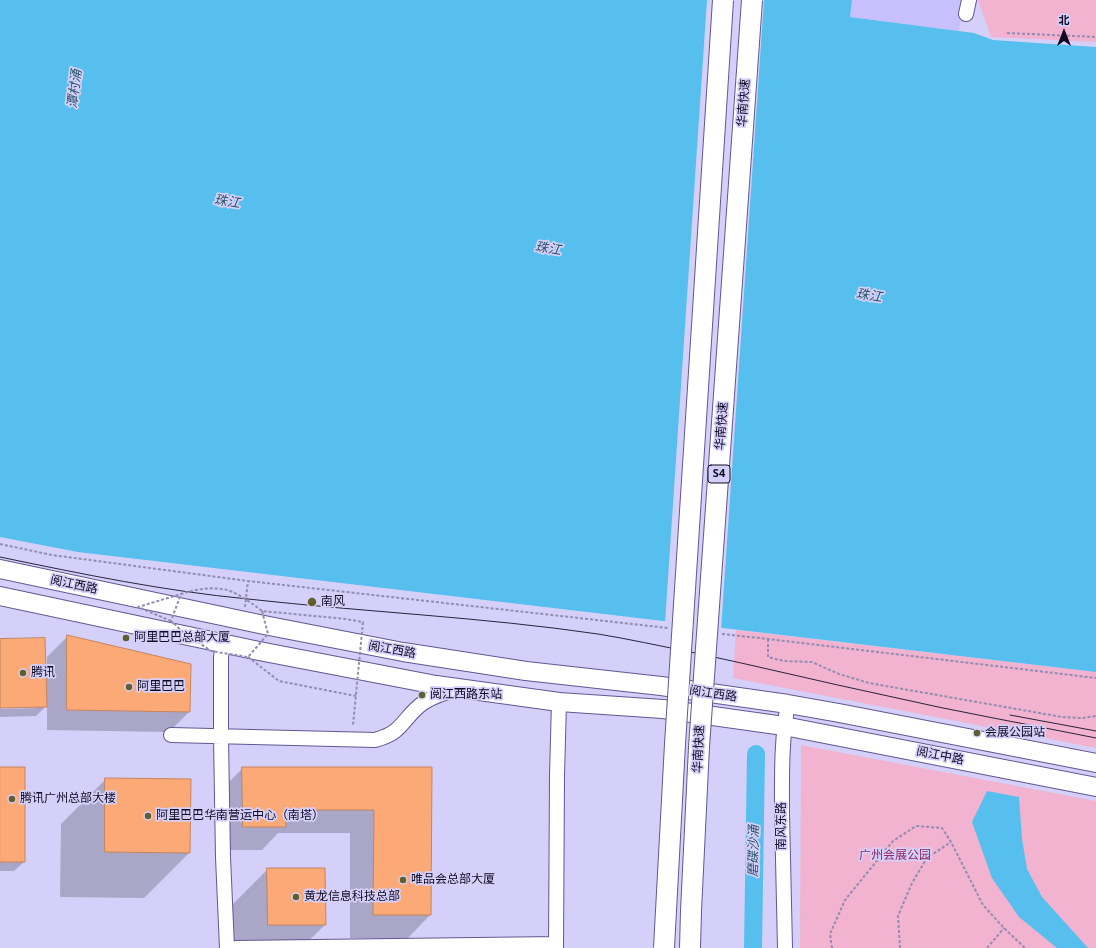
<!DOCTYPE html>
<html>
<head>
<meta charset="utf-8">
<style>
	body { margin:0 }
	#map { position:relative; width:1096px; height:948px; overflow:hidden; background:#d5d0f9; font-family:"Noto Sans","Noto Sans SC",sans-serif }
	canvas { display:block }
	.north { position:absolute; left:1044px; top:12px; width:40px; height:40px; -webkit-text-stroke:3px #d5d0f9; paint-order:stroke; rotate:0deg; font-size:11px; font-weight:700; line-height:16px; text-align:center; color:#0f0a21 }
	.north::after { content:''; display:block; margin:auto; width:14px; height:18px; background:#0f0a21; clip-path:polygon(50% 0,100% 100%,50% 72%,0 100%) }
</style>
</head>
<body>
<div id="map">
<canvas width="1096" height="948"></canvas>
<div class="north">北</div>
</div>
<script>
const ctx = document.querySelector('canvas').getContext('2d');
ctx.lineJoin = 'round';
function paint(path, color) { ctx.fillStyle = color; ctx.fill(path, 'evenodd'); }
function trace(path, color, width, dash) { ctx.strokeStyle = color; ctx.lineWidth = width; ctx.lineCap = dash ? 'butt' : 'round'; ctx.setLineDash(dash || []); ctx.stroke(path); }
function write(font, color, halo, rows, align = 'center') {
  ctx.font = font + ' "Noto Sans","Noto Sans SC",sans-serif'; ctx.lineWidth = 3.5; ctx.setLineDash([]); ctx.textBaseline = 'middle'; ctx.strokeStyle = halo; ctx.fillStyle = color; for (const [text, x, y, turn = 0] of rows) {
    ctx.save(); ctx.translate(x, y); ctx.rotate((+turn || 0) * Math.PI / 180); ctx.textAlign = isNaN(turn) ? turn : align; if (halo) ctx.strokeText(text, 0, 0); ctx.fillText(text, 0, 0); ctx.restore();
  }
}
paint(new Path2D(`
	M 852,0 L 964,0 L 959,31 L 850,17 Z`), '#c8c0fd');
paint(new Path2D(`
	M 978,0 L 1096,0 L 1096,42 L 991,37 Z
	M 736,630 L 1096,672 L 1096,748 L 733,678 Z
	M 801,745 L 1096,801 L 1096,948 L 800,948 Z`), '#f1b3cf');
paint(new Path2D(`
	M 0,0 L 852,0 L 850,17 L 974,33 L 993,40 L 1096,47 L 1096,672 L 78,552 L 0,537 Z
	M 987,791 L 1019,797 L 1022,839 L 1027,869 L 1042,897 L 1088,948 L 1057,948 L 1019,917 L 992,878 L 972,822 Z`), '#56bfee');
paint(new Path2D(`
	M 707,0 L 764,0 L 721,630 L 665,623 Z`), '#d5d0f9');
paint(new Path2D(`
	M 67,637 L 189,712 L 169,732 L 47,730 L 47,705 L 36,716 L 0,717 L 0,709 L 38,708 L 38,706 L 0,707 L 0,640 L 45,672 L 47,672 L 47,657 Z
	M 0,768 L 24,862 L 14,871 L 0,871 Z
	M 243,768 L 431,768 L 430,915 L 407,939 L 350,938 L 350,833 L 278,833 L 262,850 L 220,850 L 219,792 Z
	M 106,779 L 189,853 L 144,898 L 60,897 L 61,824 Z
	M 268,869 L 325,925 L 301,948 L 223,948 L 223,914 Z`), '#0003');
trace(new Path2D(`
	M 753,948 L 756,754`), '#56bfee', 18);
const building = new Path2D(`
	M 67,635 L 191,664 L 190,712 L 67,710 Z
	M 45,638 L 47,707 L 0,708 L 0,639 Z
	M 0,767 L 25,767 L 25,862 L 0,862 Z
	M 242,767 L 432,767 L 431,915 L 373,915 L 374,810 L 285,810 L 286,827 L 243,827 Z
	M 105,778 L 191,779 L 190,853 L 105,852 Z
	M 267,868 L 325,868 L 326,925 L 268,925 Z`);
paint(building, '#fca978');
trace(building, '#c4845f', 1);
const minor = new Path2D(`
	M 966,14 L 969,0
	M 223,643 L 221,657 L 221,737 L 223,857 L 227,948
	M 171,735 L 375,740 C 382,738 389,736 395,731 C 405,723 411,711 423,703 C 434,696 446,692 458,689
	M 236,948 L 556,944
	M 556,948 L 557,775 L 559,702
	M 785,948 C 784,903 783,858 782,814 C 782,777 781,741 788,704`);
const major = new Path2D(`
	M 0,569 L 264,625 L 403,652 L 526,671 L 661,686 L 788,704 L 839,713 L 1096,763
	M 0,596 L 259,651 L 436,685 L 559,702 L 663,709 L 784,726 L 1096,787`);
trace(minor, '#615793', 16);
trace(major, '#615793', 20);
trace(new Path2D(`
	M 1007,33 L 1096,37
	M 0,544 L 52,555 L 248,581 L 668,628
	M 245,607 L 248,581
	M 722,634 L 768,639 L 1096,678
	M 768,639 L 768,657 L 784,661 L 812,662 L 839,674 L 869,683 L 1062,717 L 1083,718 L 1096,716
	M 832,948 L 830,934 L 845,900 L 893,841 L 916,826 L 942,828 L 951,842 L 983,905 L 1004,928 L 1025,948
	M 900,948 L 898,916 L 912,883 L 927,858 L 951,842
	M 987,948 L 1004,928`), '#928db0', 2, [3, 2]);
trace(minor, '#fff', 14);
trace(major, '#fff', 18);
trace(new Path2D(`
	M 0,557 C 82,574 164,591 248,599 C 364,612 482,617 598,634 C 629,639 660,646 691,652 C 757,666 822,682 888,696 C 957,712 1027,724 1096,738
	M 1010,715 L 1096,731`), '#28233c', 1);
const highwayBridge = new Path2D(`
	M 664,948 L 675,744 L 723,0
	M 690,948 L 691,911 L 699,747 L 752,0`);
trace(highwayBridge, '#615793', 22, []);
trace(new Path2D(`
	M 262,611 L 268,634 L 248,657 L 211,651 L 182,631 L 171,621 L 181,594 C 194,590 207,587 221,589 C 233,589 253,604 262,611 L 346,619 L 363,622 L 353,725
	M 171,621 L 138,607 L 181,594
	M 248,657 L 279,681 L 356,696`), '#928db0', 2, [3, 2]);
trace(highwayBridge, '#fff', 20);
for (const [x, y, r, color] of [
	[312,602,5,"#5e5f2c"],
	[126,638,4,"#5e5f2c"],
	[23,673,4,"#5e5f2c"],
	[129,687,4,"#5e5f2c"],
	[422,695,4,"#5e5f2c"],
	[977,733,4,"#5e5f2c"],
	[12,799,4,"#5e5f2c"],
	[148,816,4,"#5e5f2c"],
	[403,880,4,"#5e5f2c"],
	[296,897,4,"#5e5f2c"]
]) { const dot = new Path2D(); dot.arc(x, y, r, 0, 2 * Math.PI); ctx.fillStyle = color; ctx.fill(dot); trace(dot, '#d5d0f9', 1.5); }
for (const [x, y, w] of [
	[719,474,22]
]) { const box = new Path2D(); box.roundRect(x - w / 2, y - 9, w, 18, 3); ctx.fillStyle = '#d5d0f9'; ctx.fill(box); trace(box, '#0f0a21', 1); }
write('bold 11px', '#0f0a21', null, [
	["S4",719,474]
]);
write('12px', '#0f0a21', '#d5d0f9', [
	["华南快速",744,103,-86],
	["华南快速",722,426,-86],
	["阅江西路",74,585,12],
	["阅江西路",392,650,10],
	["阅江西路",713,694,8],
	["华南快速",699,749,-87],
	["阅江中路",940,756,11],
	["南风东路",782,826,-90]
]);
write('12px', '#0f0a21', '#d5d0f9', [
	["南风",321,602],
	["阿里巴巴总部大厦",134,638],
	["腾讯",31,673],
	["阿里巴巴",137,687],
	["阅江西路东站",430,695],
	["会展公园站",985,733],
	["腾讯广州总部大楼",20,799],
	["阿里巴巴华南营运中心（南塔）",156,816],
	["唯品会总部大厦",411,880],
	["黄龙信息科技总部",304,897]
], 'left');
write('12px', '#8e2961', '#d5d0f9', [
	["广州会展公园",895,856]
]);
write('italic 13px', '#295469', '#d5d0f9', [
	["潭村涌",75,89,-83],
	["珠江",227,202,8],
	["珠江",548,249,8],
	["珠江",869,296,8],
	["磨碟沙涌",754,851,-89]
]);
</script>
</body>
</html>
